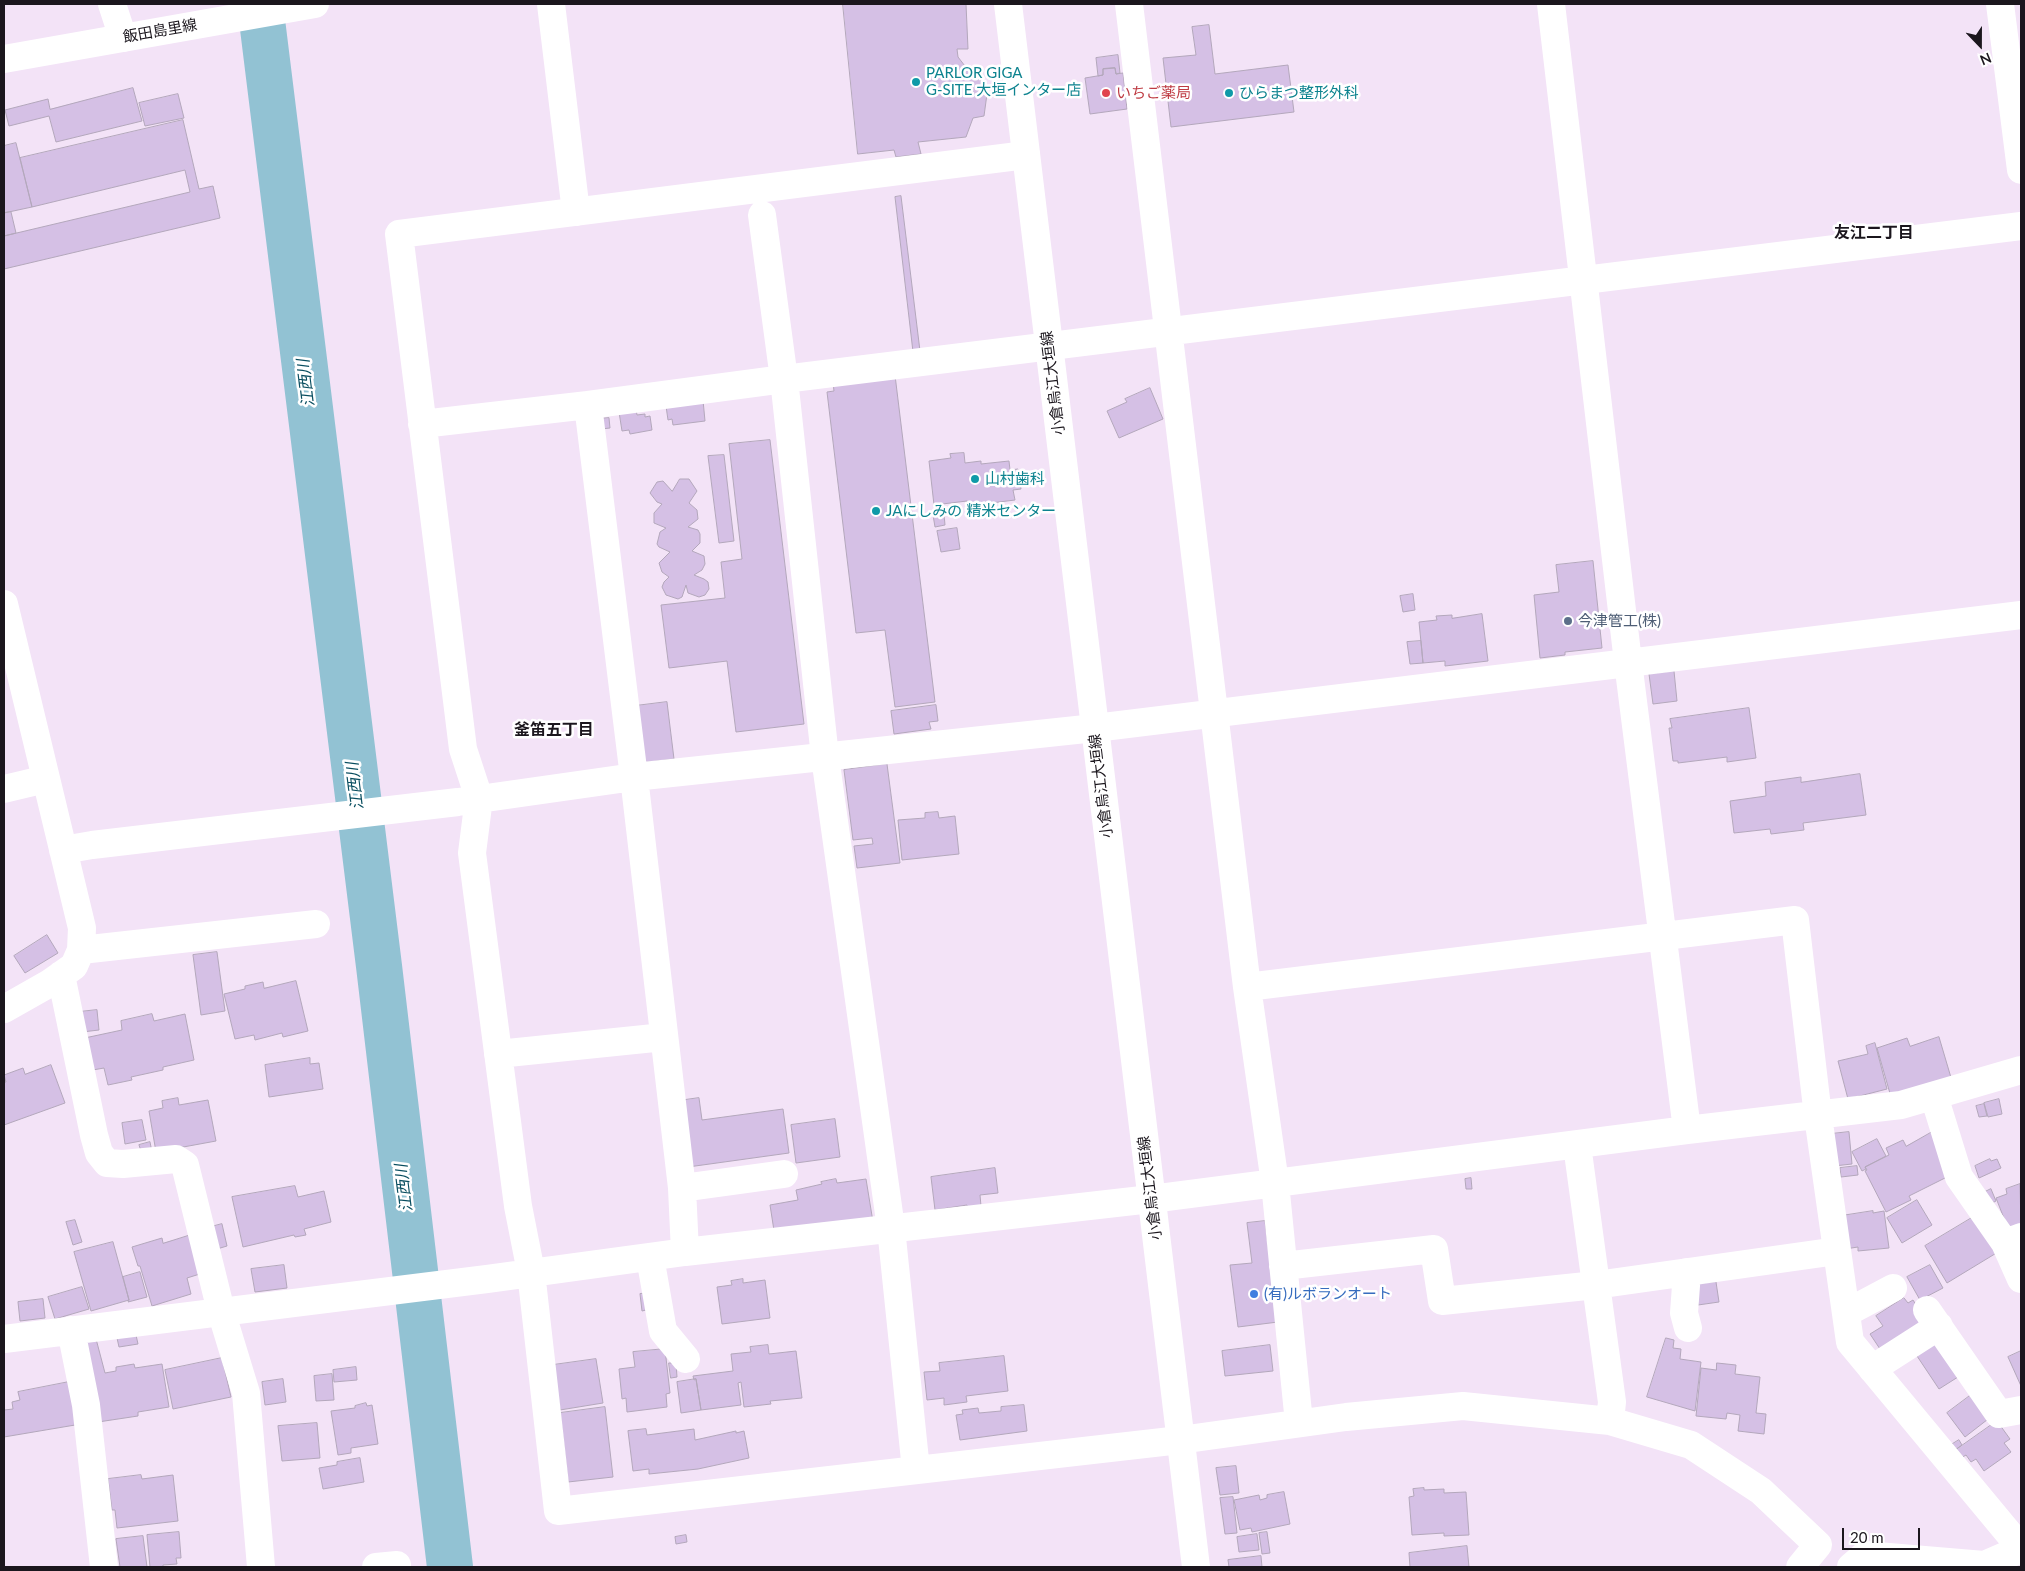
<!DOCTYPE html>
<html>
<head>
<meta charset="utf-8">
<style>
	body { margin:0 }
	#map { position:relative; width:2025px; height:1571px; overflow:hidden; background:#f3e3f7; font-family:Lato,sans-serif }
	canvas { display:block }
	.frame { position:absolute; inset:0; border:5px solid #1b161d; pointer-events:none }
	.north { position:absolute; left:1955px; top:20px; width:50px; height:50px; -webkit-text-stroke:4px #fff; paint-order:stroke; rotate:158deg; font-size:14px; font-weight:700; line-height:20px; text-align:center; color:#1b161d }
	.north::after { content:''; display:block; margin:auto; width:18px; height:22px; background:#1b161d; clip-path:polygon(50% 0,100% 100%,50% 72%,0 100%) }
	.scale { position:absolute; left:1842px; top:1528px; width:78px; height:22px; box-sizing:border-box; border:2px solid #1b161d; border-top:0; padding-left:6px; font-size:15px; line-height:18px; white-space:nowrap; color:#1b161d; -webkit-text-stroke:4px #fff; paint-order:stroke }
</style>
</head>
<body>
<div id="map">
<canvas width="2025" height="1571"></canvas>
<div class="frame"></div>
<div class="north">N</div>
<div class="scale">20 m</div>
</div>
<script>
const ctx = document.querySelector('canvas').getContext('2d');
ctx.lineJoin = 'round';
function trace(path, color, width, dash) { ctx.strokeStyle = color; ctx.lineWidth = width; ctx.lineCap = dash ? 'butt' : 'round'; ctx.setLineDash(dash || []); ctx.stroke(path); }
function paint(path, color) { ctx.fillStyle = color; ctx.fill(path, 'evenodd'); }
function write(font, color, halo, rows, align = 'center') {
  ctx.font = font + ' Lato,"Noto Sans JP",sans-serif'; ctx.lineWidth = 5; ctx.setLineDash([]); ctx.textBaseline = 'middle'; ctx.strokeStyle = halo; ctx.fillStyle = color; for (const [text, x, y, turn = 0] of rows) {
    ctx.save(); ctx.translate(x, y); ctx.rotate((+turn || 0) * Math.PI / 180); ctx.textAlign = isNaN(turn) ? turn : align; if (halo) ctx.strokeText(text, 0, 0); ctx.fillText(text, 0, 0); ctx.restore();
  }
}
trace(new Path2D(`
	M 260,4 L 379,966 L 450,1567`), '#92c2d3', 46);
const building = new Path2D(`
	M 843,4 L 966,4 L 968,49 L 957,49 L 958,57 L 968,70 L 976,69 L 987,94 L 984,116 L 973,118 L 966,137 L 918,142 L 921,154 L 896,157 L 894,150 L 858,154 Z
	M 1209,25 L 1215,74 L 1288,65 L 1294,112 L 1171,127 L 1163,58 L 1196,55 L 1192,27 Z
	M 1118,55 L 1120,73 L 1116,74 L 1115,68 L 1103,69 L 1103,75 L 1098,76 L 1096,58 Z
	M 1115,68 L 1116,74 L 1123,73 L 1127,109 L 1090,114 L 1085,78 L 1103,75 L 1103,69 Z
	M 133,88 L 142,121 L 56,142 L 49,116 L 9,126 L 5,110 L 48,99 L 50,109 Z
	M 178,94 L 184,118 L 145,126 L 139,103 Z
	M 183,120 L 199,189 L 213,186 L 220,218 L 4,269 L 4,236 L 190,192 L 185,170 L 32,207 L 20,158 Z
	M 16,143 L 32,207 L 4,213 L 4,146 Z
	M 901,196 L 920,351 L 913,352 L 895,197 Z
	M 11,212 L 16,233 L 4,236 L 4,213 Z
	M 895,375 L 935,702 L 895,707 L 885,630 L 856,633 L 827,392 L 834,391 L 833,383 Z
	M 1150,388 L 1163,419 L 1119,438 L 1107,411 L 1127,402 L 1125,399 Z
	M 703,400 L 705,421 L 673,425 L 672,419 L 668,420 L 666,406 Z
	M 636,409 L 637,415 L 645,414 L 645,417 L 650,416 L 652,430 L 630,434 L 629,430 L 622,431 L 619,412 Z
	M 609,418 L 610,428 L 601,429 L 600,419 Z
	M 770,440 L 804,724 L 736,732 L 727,661 L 669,668 L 661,605 L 725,598 L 721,562 L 742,559 L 729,444 Z
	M 964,453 L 965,463 L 981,461 L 981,464 L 1009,461 L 1010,470 L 1018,469 L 1021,489 L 1013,490 L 1015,500 L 967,506 L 967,501 L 934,505 L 929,461 L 951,458 L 950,454 Z
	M 724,455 L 734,541 L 719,543 L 708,456 Z
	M 680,479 L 689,479 L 697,491 L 689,503 L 697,510 L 698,519 L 688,527 L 698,530 L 700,534 L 700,543 L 692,551 L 704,556 L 705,564 L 702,570 L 694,575 L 704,579 L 708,582 L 709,589 L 705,595 L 699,597 L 688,593 L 686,585 L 682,597 L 678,599 L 666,595 L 662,587 L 664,582 L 669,577 L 662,572 L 659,563 L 670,552 L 659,547 L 657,544 L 660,532 L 666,528 L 654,523 L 654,513 L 662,504 L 657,502 L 650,493 L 657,482 L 663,481 L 672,491 Z
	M 944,514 L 945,525 L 935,527 L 933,515 Z
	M 957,528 L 960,549 L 941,552 L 937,531 Z
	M 1593,561 L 1602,648 L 1565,652 L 1565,655 L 1540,658 L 1534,595 L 1559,592 L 1556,565 Z
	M 1413,594 L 1415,610 L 1403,612 L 1400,596 Z
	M 1482,614 L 1488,661 L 1445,666 L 1445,661 L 1423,663 L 1419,622 L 1437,620 L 1436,616 L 1452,615 L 1452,618 Z
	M 1421,641 L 1423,663 L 1410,664 L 1407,642 Z
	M 1674,671 L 1677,701 L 1653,704 L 1649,674 Z
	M 667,702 L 674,759 L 642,763 L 635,706 Z
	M 936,705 L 938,721 L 929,722 L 931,729 L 894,734 L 891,711 Z
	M 1749,708 L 1756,758 L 1727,762 L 1727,757 L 1678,763 L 1678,761 L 1673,761 L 1669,728 L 1672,728 L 1670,719 Z
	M 887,764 L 900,863 L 857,868 L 854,846 L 873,844 L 872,838 L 853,840 L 844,770 Z
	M 1860,774 L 1866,815 L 1803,823 L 1804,830 L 1771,834 L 1770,829 L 1734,833 L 1730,801 L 1766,796 L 1765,782 L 1801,777 L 1801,782 Z
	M 938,812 L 939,818 L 955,816 L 959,854 L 902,860 L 898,820 L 925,818 L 925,813 Z
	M 47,935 L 58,953 L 25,973 L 14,956 Z
	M 217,952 L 225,1011 L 201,1015 L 193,955 Z
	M 296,981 L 308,1031 L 283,1037 L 282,1033 L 255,1040 L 254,1035 L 235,1039 L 224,994 L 245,989 L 245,986 L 263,982 L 264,988 Z
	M 97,1010 L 99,1030 L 82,1032 L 79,1012 Z
	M 152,1014 L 154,1021 L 185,1014 L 194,1060 L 163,1067 L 163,1070 L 131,1077 L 132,1080 L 108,1085 L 104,1068 L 87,1071 L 80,1039 L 122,1030 L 121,1021 Z
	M 1939,1037 L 1952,1081 L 1891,1097 L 1877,1048 L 1907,1038 L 1910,1046 Z
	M 1875,1043 L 1887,1089 L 1848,1099 L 1838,1061 L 1868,1054 L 1866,1046 Z
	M 310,1058 L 310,1064 L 319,1063 L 323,1089 L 269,1097 L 265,1065 Z
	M 51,1065 L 65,1103 L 4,1125 L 4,1082 L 6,1082 L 4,1075 L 23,1068 L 25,1074 Z
	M 178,1098 L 179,1105 L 208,1100 L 216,1141 L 156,1152 L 149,1111 L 163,1108 L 162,1101 Z
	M 699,1098 L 702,1120 L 783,1109 L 789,1153 L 688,1167 L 678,1101 Z
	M 1999,1099 L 2002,1114 L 1988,1117 L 1984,1103 Z
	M 1984,1104 L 1987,1116 L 1979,1117 L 1976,1106 Z
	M 835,1119 L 840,1157 L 796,1163 L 791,1125 Z
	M 142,1120 L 146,1140 L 125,1144 L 122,1123 Z
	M 1934,1131 L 1955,1173 L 1909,1196 L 1911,1200 L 1886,1212 L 1865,1171 L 1867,1170 L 1865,1167 L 1889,1155 L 1886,1148 L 1903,1140 L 1906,1146 Z
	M 1849,1132 L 1852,1164 L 1834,1166 L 1831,1134 Z
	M 1877,1139 L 1886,1156 L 1865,1167 L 1866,1169 L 1862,1171 L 1852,1152 Z
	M 150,1142 L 152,1152 L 142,1154 L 139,1145 Z
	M 1990,1159 L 1991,1161 L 1997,1159 L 2001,1168 L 1979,1178 L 1975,1166 Z
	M 1857,1166 L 1858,1175 L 1841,1177 L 1840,1168 Z
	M 995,1168 L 998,1193 L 980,1195 L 981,1206 L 967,1208 L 967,1205 L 935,1210 L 931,1177 Z
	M 1471,1178 L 1472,1189 L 1466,1189 L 1465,1179 Z
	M 836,1179 L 837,1183 L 866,1179 L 873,1222 L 775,1237 L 770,1205 L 798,1200 L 796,1190 L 822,1184 L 821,1182 Z
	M 2020,1184 L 2021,1227 L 2009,1231 L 1996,1198 L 2007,1194 L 2006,1189 Z
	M 295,1186 L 298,1197 L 324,1191 L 331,1222 L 304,1229 L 306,1235 L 295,1237 L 294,1235 L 243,1247 L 232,1197 Z
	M 1991,1189 L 1996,1201 L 1988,1205 L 1983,1193 Z
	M 1917,1200 L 1932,1225 L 1902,1243 L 1887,1218 Z
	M 1873,1211 L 1873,1213 L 1884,1211 L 1889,1248 L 1858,1251 L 1858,1247 L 1845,1249 L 1841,1216 Z
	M 1980,1213 L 2003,1249 L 1947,1283 L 1925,1246 Z
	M 75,1220 L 82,1242 L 73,1245 L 66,1222 Z
	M 1265,1221 L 1278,1322 L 1238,1327 L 1230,1265 L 1252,1263 L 1247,1223 Z
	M 222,1224 L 227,1246 L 217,1249 L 211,1227 Z
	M 191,1235 L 203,1273 L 187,1278 L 191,1294 L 152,1306 L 140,1266 L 138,1266 L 132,1247 L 162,1238 L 163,1243 Z
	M 113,1242 L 129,1300 L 91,1311 L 74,1252 Z
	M 284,1265 L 287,1288 L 255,1292 L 251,1269 Z
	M 1930,1265 L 1943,1288 L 1920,1300 L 1907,1277 Z
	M 140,1272 L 147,1297 L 128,1302 L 129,1300 L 123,1277 Z
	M 743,1279 L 743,1283 L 765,1280 L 770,1318 L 722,1324 L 717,1287 L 732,1285 L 731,1281 Z
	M 1716,1282 L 1719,1302 L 1698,1305 L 1695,1284 Z
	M 82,1287 L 89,1309 L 55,1319 L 48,1297 Z
	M 648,1293 L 650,1309 L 642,1311 L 640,1294 Z
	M 1904,1298 L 1908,1303 L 1913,1300 L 1929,1325 L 1884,1355 L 1870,1334 L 1883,1326 L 1876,1316 Z
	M 43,1299 L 45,1318 L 20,1321 L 18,1302 Z
	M 95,1335 L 105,1373 L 116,1371 L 116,1367 L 134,1364 L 135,1368 L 162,1364 L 169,1407 L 138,1412 L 138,1416 L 98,1422 L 79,1339 Z
	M 136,1335 L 138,1344 L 119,1347 L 117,1338 Z
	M 1666,1338 L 1674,1340 L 1673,1348 L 1681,1349 L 1680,1359 L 1701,1362 L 1695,1411 L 1647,1397 Z
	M 1937,1338 L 1958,1377 L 1939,1389 L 1915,1353 Z
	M 768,1345 L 769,1354 L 796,1351 L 802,1398 L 770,1401 L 771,1404 L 744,1407 L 741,1382 L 738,1383 L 741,1405 L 701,1410 L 696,1379 L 694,1380 L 693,1376 L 733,1371 L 731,1354 L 751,1352 L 750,1347 Z
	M 1270,1345 L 1273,1371 L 1225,1376 L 1222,1351 Z
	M 665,1349 L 670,1393 L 666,1394 L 667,1407 L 627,1412 L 626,1398 L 622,1399 L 619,1369 L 635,1367 L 633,1352 Z
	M 2021,1351 L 2021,1386 L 2008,1357 Z
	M 1004,1356 L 1008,1391 L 966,1396 L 967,1402 L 944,1405 L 944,1398 L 927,1400 L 924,1372 L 940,1371 L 939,1363 Z
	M 222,1358 L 231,1397 L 173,1409 L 165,1370 Z
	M 596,1359 L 603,1403 L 560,1410 L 553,1365 Z
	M 669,1363 L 676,1363 L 677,1377 L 671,1378 Z
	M 1717,1363 L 1736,1365 L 1735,1374 L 1760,1377 L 1756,1413 L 1766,1414 L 1764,1434 L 1738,1431 L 1740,1415 L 1727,1413 L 1726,1419 L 1696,1416 L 1701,1368 L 1716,1370 Z
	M 356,1367 L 357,1380 L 334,1382 L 333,1370 Z
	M 332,1374 L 334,1400 L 316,1401 L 314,1376 Z
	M 283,1379 L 286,1402 L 265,1405 L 262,1382 Z
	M 696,1379 L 701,1410 L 681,1413 L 677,1382 Z
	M 74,1381 L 81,1424 L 4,1437 L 4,1410 L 13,1409 L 12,1402 L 20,1400 L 18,1392 Z
	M 1975,1392 L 1992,1416 L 1965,1437 L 1947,1413 Z
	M 366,1403 L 367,1406 L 372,1405 L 378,1444 L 351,1448 L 351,1453 L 338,1455 L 331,1411 L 355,1408 L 355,1406 Z
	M 1024,1405 L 1027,1431 L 960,1440 L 956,1415 L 963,1414 L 962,1410 L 978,1408 L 979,1413 L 1001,1411 L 1001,1407 Z
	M 605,1407 L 613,1477 L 568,1482 L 560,1413 Z
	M 1997,1421 L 2010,1439 L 2004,1443 L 2011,1452 L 1984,1471 L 1976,1459 L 1971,1462 L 1966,1455 L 1961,1458 L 1956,1450 Z
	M 317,1423 L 320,1458 L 282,1461 L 278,1426 Z
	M 646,1429 L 647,1435 L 694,1429 L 695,1440 L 736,1431 L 736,1433 L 744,1431 L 749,1458 L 698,1469 L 649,1474 L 649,1469 L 633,1471 L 628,1431 Z
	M 1959,1440 L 1962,1445 L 1955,1450 L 1951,1445 Z
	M 360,1458 L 364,1482 L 323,1489 L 319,1468 L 337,1465 L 337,1462 Z
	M 1236,1466 L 1239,1493 L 1220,1495 L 1216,1468 Z
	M 141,1475 L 142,1479 L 173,1475 L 178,1521 L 117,1528 L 115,1510 L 112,1510 L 108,1479 Z
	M 1424,1488 L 1424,1490 L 1444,1489 L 1444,1493 L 1466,1492 L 1469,1535 L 1444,1536 L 1444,1533 L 1412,1535 L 1409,1497 L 1414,1496 L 1413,1489 Z
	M 1284,1492 L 1290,1524 L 1252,1532 L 1251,1528 L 1240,1530 L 1234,1500 L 1259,1495 L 1260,1500 L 1267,1498 L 1267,1495 Z
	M 1233,1497 L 1237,1533 L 1225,1534 L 1220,1498 Z
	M 179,1532 L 181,1558 L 176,1558 L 177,1564 L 163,1565 L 163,1567 L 150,1567 L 147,1535 Z
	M 1267,1532 L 1270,1553 L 1262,1554 L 1259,1533 Z
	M 1257,1534 L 1259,1550 L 1239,1552 L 1237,1537 Z
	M 686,1535 L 687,1542 L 676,1544 L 675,1537 Z
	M 143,1536 L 147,1567 L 120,1567 L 116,1539 Z
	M 1467,1546 L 1469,1567 L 1410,1567 L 1409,1553 Z
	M 1261,1556 L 1262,1567 L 1229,1567 L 1228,1560 Z`);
paint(building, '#d5c0e5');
trace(building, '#b3a7bb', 1);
trace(new Path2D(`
	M 112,4 L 123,38
	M 551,4 L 576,212
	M 1129,4 L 1247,987 L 1275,1183 L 1299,1423
	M 1551,4 L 1628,662 L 1687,1130
	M 2000,4 L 2021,170
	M 1026,155 L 399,234 L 463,749 L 479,798 L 472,853 L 518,1206 L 531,1272 L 558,1511 L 1180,1440 L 1346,1417 L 1463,1406 L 1610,1421 L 1691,1445 L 1761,1491 L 1818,1545 L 1800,1567
	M 588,405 L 784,379 L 762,215
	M 422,424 L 588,405 L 634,777 L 682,1188
	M 4,604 L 82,928 L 81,950 L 74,966 L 50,983 L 4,1009
	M 4,789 L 46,779
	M 63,850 L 92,845 L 458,802 L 634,777 L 1095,728 L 2021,615
	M 81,950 L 316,924
	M 61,975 L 94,1135 L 99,1153 L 107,1163 L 123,1164 L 176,1159 L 185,1165 L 221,1311 L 246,1393 L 261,1567
	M 1247,987 L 1795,920 L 1818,1116 L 1850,1342 L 2021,1548
	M 498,1054 L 664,1037
	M 1934,1096 L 1959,1177 L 2005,1243 L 2021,1237
	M 1577,1145 L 1612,1402 L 1610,1421
	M 2005,1243 L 2021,1279
	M 685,1252 L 682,1188 L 784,1174
	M 650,1257 L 663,1331 L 686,1359
	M 1283,1266 L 1434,1249 L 1442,1301 L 1596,1285 L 1837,1251
	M 1687,1272 L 1684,1313 L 1688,1328
	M 1927,1310 L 1999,1414 L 2021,1410
	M 1846,1313 L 1893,1288
	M 71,1330 L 86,1405 L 104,1567
	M 4,1339 L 487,1279 L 685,1252 L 1151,1199 L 1687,1130 L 1901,1105 L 2021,1070
	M 1872,1369 L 1939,1326
	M 916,1470 L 891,1228 L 825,757 L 784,379 L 2021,226
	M 376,1567 L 397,1565
	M 1851,1567 L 1865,1555 L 1984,1565 L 2021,1549`), '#fff', 28);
trace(new Path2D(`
	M 1008,4 L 1196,1567
	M 4,59 L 315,4`), '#fff', 28);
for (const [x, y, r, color] of [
	[916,82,5,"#0f9aa8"],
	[1106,93,5,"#e0444e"],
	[1229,93,5,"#0f9aa8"],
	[975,479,5,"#0f9aa8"],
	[876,511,5,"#0f9aa8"],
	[1568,621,5,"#5c6f8a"],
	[1254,1294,5,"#3f7fe0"]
]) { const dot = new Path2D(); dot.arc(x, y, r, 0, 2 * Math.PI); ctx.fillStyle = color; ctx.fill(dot); trace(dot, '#fff', 2); }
write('15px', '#1b161d', '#fff', [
	["飯田島里線",160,31,-10],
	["小倉烏江大垣線",1053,383,-97],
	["小倉烏江大垣線",1101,786,-97],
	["小倉烏江大垣線",1150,1188,-97]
]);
write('15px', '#0d838f', '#fff', [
	["PARLOR GIGA",926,73],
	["G-SITE 大垣インター店",926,90],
	["ひらまつ整形外科",1239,93],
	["山村歯科",985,479],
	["JAにしみの 精米センター",886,511]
], 'left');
write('15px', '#be3a42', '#fff', [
	["いちご薬局",1116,93]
], 'left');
write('15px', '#4e5e75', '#fff', [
	["今津管工(株)",1578,621]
], 'left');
write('15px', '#366cbe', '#fff', [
	["(有)ルボランオート",1264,1294]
], 'left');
write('bold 16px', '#1b161d', '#fff', [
	["友江二丁目",1874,233],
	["釜笛五丁目",554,730]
]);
write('italic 16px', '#084d5f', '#fff', [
	["江西川",306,383,-97],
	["江西川",355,786,-97],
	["江西川",404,1188,-97]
]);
</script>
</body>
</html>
